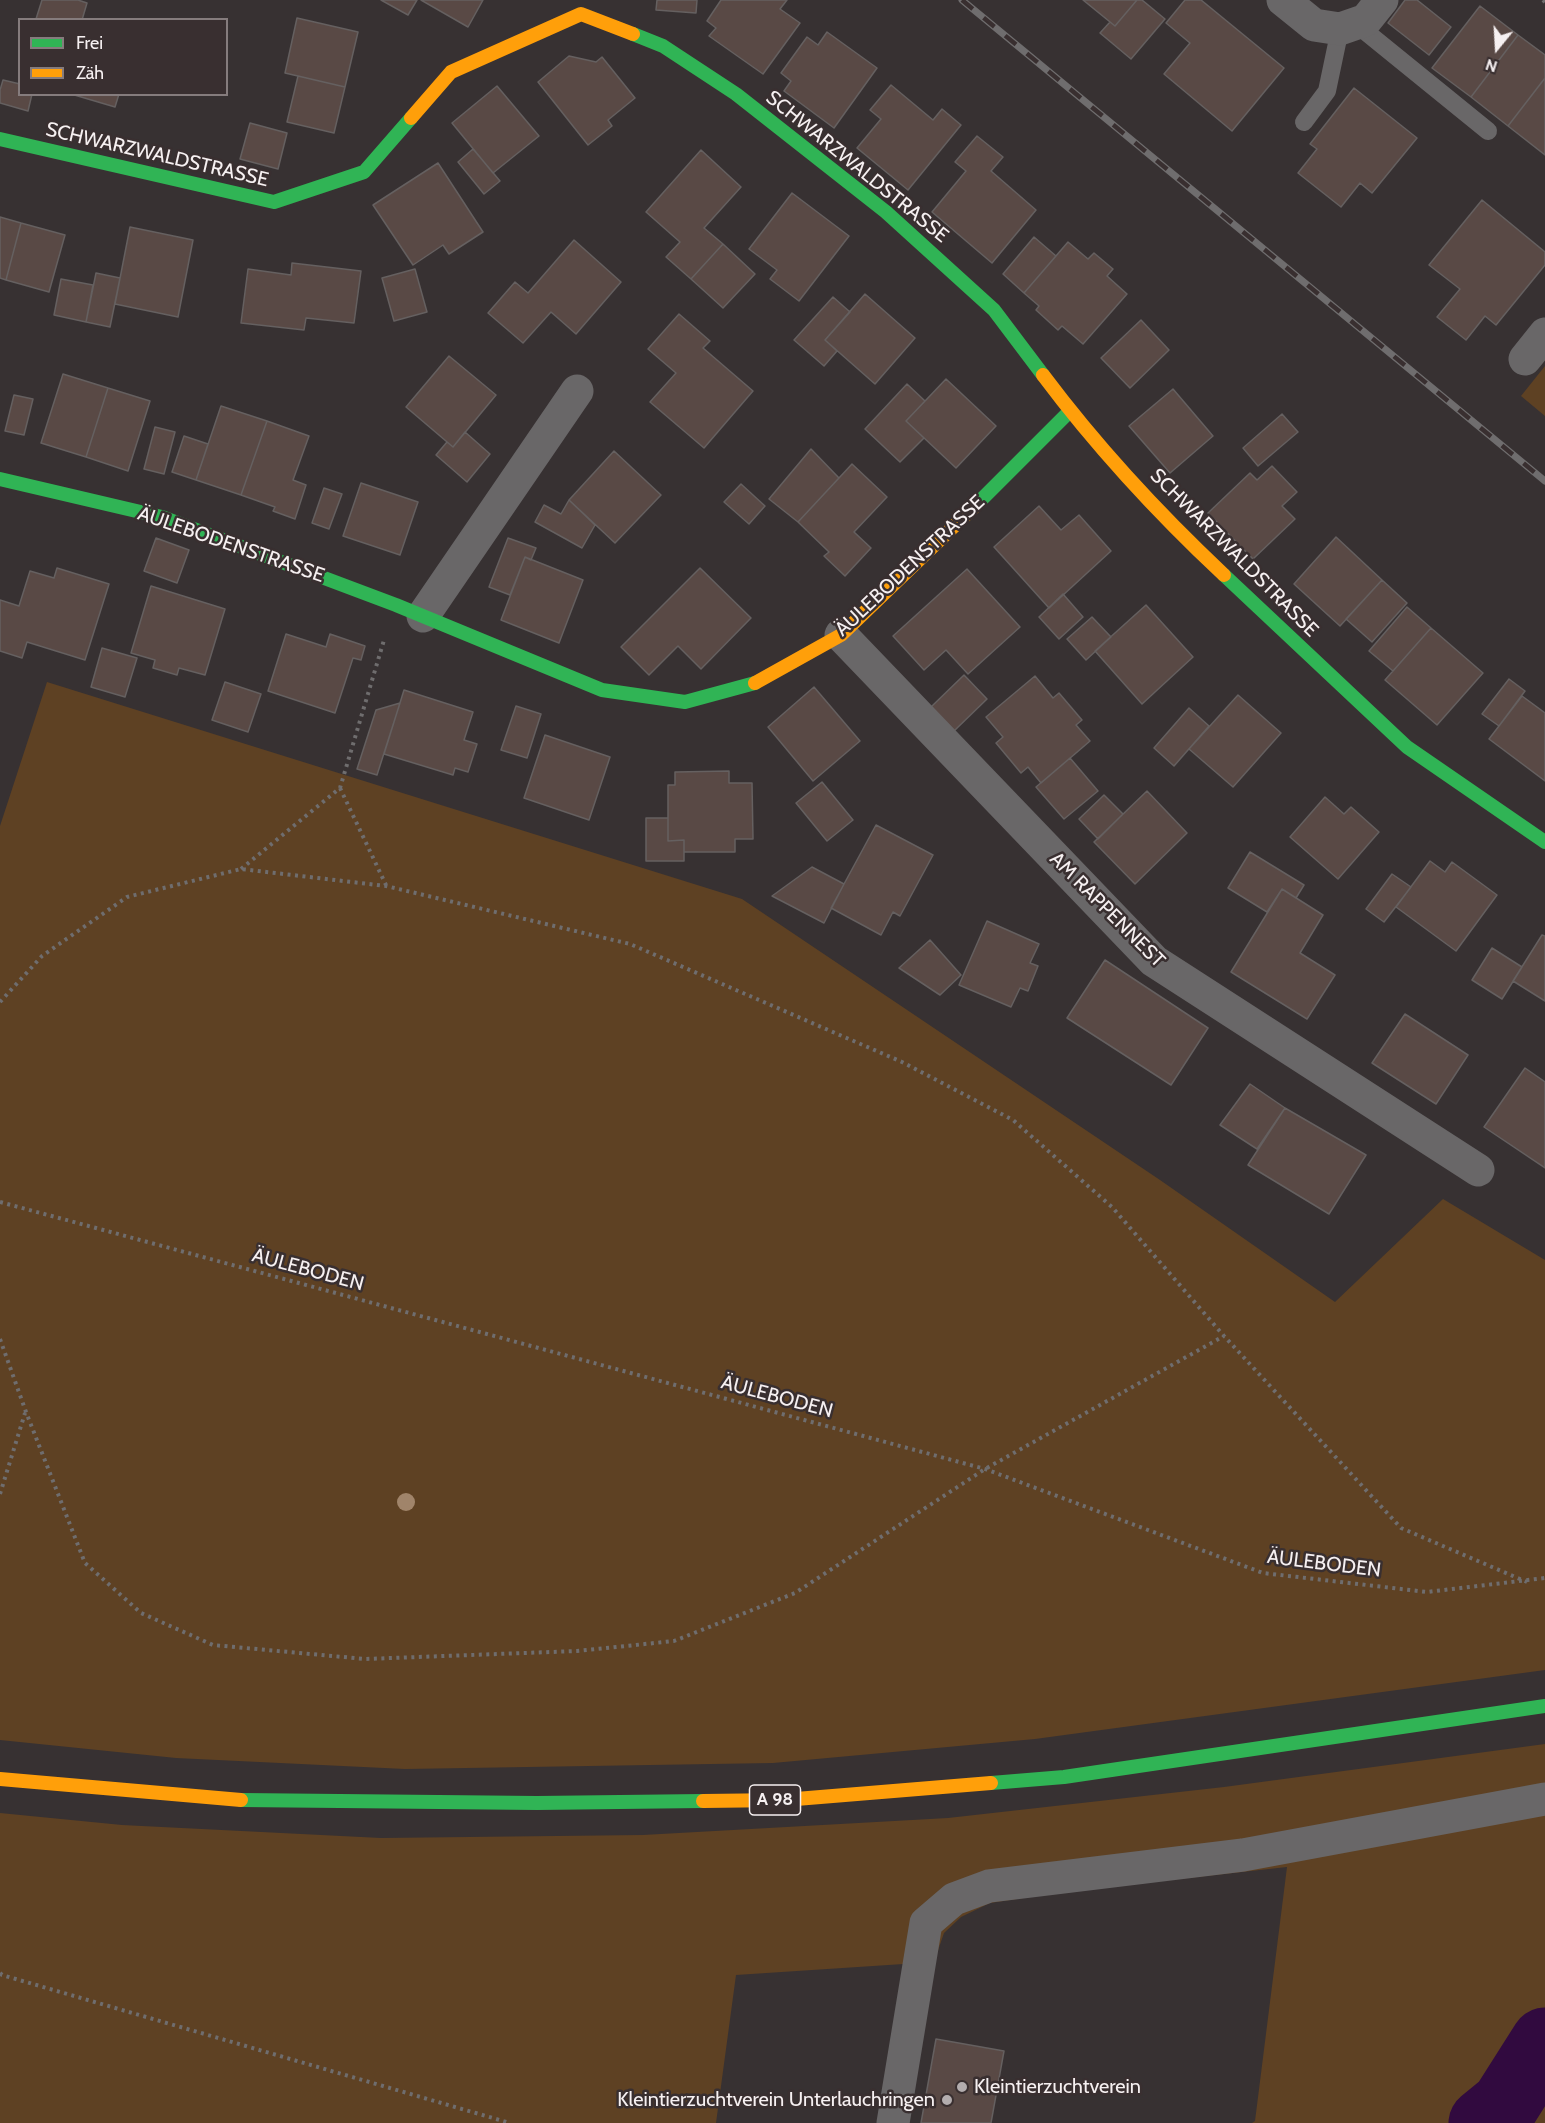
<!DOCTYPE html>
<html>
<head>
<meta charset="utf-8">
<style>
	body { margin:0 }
	#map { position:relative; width:1545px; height:2123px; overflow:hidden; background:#373132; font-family:Cabin,sans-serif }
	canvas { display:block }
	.legend { position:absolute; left:18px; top:18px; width:210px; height:78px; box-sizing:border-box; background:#392f30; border:2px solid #857c7d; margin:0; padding:8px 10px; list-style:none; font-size:18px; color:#f6f0f1 }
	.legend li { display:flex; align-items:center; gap:12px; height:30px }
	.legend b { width:30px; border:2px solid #857c7d }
	.north { position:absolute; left:1467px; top:18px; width:60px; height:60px; -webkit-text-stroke:4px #392f30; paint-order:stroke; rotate:198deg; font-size:16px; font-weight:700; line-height:24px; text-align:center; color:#f6f0f1 }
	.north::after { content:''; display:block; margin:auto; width:21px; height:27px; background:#f6f0f1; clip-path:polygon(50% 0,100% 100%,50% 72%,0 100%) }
</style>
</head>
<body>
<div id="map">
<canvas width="1545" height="2123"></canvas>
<ul class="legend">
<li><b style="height:8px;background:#30b455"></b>Frei</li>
<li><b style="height:8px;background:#ff9f0a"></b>Zäh</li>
</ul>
<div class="north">N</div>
</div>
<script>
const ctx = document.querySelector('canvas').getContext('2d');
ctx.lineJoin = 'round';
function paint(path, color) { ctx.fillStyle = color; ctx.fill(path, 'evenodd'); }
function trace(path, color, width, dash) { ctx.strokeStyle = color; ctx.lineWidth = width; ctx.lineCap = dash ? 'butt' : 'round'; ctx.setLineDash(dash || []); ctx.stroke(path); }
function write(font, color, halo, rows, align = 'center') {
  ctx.font = font + ' Cabin,sans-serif'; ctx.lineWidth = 5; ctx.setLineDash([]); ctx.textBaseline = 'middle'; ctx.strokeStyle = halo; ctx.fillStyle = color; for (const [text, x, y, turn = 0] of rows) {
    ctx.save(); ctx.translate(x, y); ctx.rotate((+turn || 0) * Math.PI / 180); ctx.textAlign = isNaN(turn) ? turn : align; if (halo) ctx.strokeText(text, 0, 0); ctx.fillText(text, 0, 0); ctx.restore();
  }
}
paint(new Path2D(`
	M 1545,366 L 1545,416 L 1521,396 Z
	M 47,682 L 742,899 L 1160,1180 L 1335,1302 L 1443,1199 L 1545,1260 L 1545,1670 L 1035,1739 L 773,1763 L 405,1769 L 176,1758 L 0,1740 L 0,826 Z
	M 1545,1744 L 1545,2123 L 1252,2123 L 1255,2121 L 1287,1867 L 1071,1891 L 990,1903 L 961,1917 L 944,1933 L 934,1962 L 736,1975 L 716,2123 L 0,2123 L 0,1813 L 122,1825 L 381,1838 L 643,1835 L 948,1818 L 1224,1787 Z`), '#5e4123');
trace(new Path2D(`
	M 1483,2123 L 1505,2105 L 1545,2042`), '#310a3f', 69);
const building = new Path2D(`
	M 42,0 L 78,0 L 87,3 L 82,20 L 39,20 L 36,19 Z
	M 381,0 L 417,0 L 408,15 Z
	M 421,0 L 483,0 L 468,27 Z
	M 657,0 L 697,0 L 696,13 L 656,10 Z
	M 721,0 L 787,0 L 780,9 L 800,23 L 763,74 L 709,36 L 716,28 L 707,21 Z
	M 1083,0 L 1137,0 L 1115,26 Z
	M 1137,0 L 1142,0 L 1165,19 L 1131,59 L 1100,33 L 1110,22 L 1115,26 Z
	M 1185,0 L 1201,0 L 1284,68 L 1232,131 L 1164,74 L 1190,43 L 1166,23 Z
	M 1405,0 L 1417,0 L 1451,27 L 1429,55 L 1388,23 Z
	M 1480,6 L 1518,35 L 1471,97 L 1432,68 Z
	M 297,18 L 358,32 L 345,87 L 285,73 Z
	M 827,32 L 877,68 L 834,128 L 784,91 L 791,81 L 781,73 L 807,37 L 818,45 Z
	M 1518,35 L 1545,55 L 1545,78 L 1508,126 L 1471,97 Z
	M 569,56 L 596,62 L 602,57 L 635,98 L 608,120 L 612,126 L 588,145 L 538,82 Z
	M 298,76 L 345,87 L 334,133 L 287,122 Z
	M 1545,78 L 1545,155 L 1508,126 Z
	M 3,80 L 20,84 L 20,94 L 32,94 L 28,111 L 0,103 L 0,90 Z
	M 891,85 L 933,120 L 942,109 L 961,125 L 908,190 L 857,148 L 881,119 L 870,110 Z
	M 497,86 L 539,136 L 493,173 L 452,123 Z
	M 1354,88 L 1417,138 L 1372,193 L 1360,183 L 1341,207 L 1298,173 L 1317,149 L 1310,144 Z
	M 71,94 L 119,94 L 115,107 Z
	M 250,123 L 287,133 L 278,169 L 240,159 Z
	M 977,136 L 1003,157 L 991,171 L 1036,210 L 992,263 L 932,212 L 966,171 L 955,162 Z
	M 473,149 L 500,181 L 484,194 L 458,162 Z
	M 701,150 L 741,187 L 704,228 L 723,244 L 691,279 L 666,257 L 680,242 L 646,212 Z
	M 438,163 L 483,232 L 449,254 L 443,245 L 413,265 L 373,205 Z
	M 792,193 L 849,236 L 799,301 L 770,279 L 777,270 L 749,249 Z
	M 1482,200 L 1545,252 L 1545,265 L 1496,325 L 1485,316 L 1466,340 L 1437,317 L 1460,289 L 1429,265 Z
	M 0,217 L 21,223 L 6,280 L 0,278 Z
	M 21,223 L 65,235 L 49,292 L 6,280 Z
	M 130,227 L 193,240 L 178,317 L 115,304 Z
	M 1034,237 L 1056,256 L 1024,293 L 1003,274 Z
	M 574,240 L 621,282 L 576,334 L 551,312 L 523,343 L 488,313 L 515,282 L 528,293 Z
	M 1068,242 L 1088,259 L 1094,253 L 1113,269 L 1107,276 L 1127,294 L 1083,344 L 1062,326 L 1058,330 L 1036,310 L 1039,306 L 1024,293 Z
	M 723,244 L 755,274 L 723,308 L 691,279 Z
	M 292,263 L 361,271 L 354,323 L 306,318 L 304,330 L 241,323 L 248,269 L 291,275 Z
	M 415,269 L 427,312 L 394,321 L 382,278 Z
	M 96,273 L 120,278 L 110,327 L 86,322 Z
	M 61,279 L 93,285 L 86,322 L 54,315 Z
	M 865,294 L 915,338 L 875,384 L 825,340 Z
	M 833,297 L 850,312 L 825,340 L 837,351 L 824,366 L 794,340 Z
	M 679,314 L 710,341 L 703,348 L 753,391 L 704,448 L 650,402 L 676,373 L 648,349 Z
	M 1141,320 L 1169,350 L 1130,388 L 1101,358 Z
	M 449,356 L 496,395 L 453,447 L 406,407 Z
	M 63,374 L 108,388 L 86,457 L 41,443 Z
	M 946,379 L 996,426 L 956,468 L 906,421 Z
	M 907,384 L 925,401 L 906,421 L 924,438 L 900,462 L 865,429 Z
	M 108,388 L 150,401 L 128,471 L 86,457 Z
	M 1173,389 L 1213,436 L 1170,473 L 1129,426 Z
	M 14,395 L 33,399 L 24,435 L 5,431 Z
	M 221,406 L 267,421 L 241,495 L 196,480 Z
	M 1282,414 L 1298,432 L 1258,466 L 1243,448 Z
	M 267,421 L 309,436 L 293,480 L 306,485 L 295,519 L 273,511 L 275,507 L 241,495 Z
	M 155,427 L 175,432 L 164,474 L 144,469 Z
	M 465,432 L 490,454 L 467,482 L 436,455 L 447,442 L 453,447 Z
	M 184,436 L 208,444 L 196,480 L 172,472 Z
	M 811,449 L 839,478 L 798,522 L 769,499 Z
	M 614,451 L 661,495 L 615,543 L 569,500 Z
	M 852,464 L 887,497 L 854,532 L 871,548 L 845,576 L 824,556 L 829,552 L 798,522 Z
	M 1272,466 L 1297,492 L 1282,506 L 1295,519 L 1253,559 L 1208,513 L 1250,473 L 1257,480 Z
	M 361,483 L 418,502 L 400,555 L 343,536 Z
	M 741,484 L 765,506 L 749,524 L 724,502 Z
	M 324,488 L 342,494 L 329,529 L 312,523 Z
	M 569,500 L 595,525 L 582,548 L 535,522 L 544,505 L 561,514 Z
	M 1039,506 L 1061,530 L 1079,515 L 1111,551 L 1049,608 L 994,547 Z
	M 1336,537 L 1382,580 L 1340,626 L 1294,584 Z
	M 156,538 L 189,550 L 177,583 L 144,571 Z
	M 508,538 L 536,548 L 531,560 L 525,557 L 510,595 L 489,587 Z
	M 525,557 L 583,580 L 559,643 L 501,620 Z
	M 57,568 L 109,584 L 85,660 L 27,642 L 22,658 L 0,651 L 0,600 L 19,606 L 30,571 L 54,578 Z
	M 700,568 L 751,618 L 701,669 L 678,646 L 649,675 L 621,647 Z
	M 967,569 L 1020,627 L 968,674 L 946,650 L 924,670 L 893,636 Z
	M 1382,580 L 1407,603 L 1372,642 L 1346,619 Z
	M 151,586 L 225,609 L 205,675 L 179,668 L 177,675 L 153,668 L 155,660 L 131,653 Z
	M 1063,594 L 1083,617 L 1059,639 L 1039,617 Z
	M 1146,605 L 1193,657 L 1142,704 L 1095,651 Z
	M 1407,607 L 1431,628 L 1393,671 L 1369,651 Z
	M 1092,617 L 1111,637 L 1086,660 L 1067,639 Z
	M 1431,628 L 1483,673 L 1437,725 L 1385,680 Z
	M 286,634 L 326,647 L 330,634 L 365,646 L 361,660 L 353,658 L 335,713 L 268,691 Z
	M 102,648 L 137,658 L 125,697 L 91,687 Z
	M 964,675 L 987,699 L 954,731 L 931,707 Z
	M 1035,676 L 1053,698 L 1059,693 L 1082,720 L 1076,725 L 1090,741 L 1041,783 L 1028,767 L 1021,773 L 996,743 L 1003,737 L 986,717 Z
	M 1509,679 L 1525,691 L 1499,726 L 1482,714 Z
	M 225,682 L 261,694 L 248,732 L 212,720 Z
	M 814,687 L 860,741 L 813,781 L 768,727 Z
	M 404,690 L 473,712 L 464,740 L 477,744 L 468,772 L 455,768 L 453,775 L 384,754 Z
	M 1238,695 L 1281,733 L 1233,787 L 1189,749 Z
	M 1522,696 L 1545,713 L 1545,781 L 1489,739 Z
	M 400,703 L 377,775 L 357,769 L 376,710 Z
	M 516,706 L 541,714 L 527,758 L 501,750 Z
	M 1189,708 L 1209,726 L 1174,766 L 1154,748 Z
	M 545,735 L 610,757 L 589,820 L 524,798 Z
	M 1070,758 L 1098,791 L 1064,819 L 1036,787 Z
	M 729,771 L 729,783 L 752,783 L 753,839 L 735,839 L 735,852 L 684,852 L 684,840 L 668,841 L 668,785 L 675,785 L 675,772 Z
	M 822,782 L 853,820 L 827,841 L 796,803 Z
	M 1147,791 L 1187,833 L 1135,884 L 1094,842 Z
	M 1104,795 L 1123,814 L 1098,839 L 1079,819 Z
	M 1325,797 L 1344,814 L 1351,807 L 1379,832 L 1338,879 L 1290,837 Z
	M 646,818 L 668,818 L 668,841 L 684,840 L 684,861 L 646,861 Z
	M 876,825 L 933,855 L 900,916 L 893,912 L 881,935 L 831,908 Z
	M 1250,852 L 1304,885 L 1296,898 L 1282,889 L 1267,912 L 1228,888 Z
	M 1430,861 L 1445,872 L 1452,862 L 1497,895 L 1456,951 L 1396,907 Z
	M 812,867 L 844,884 L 824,923 L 772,896 Z
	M 1392,874 L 1411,887 L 1384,922 L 1366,909 Z
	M 1282,889 L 1323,915 L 1300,953 L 1335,975 L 1307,1019 L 1231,972 Z
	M 987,921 L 1039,944 L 1030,963 L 1038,966 L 1028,991 L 1020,988 L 1011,1007 L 959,985 Z
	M 1542,935 L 1545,936 L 1545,1001 L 1513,981 Z
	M 930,940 L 961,975 L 940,995 L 899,968 Z
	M 1492,948 L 1522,967 L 1502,999 L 1472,980 Z
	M 1105,960 L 1208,1028 L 1171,1085 L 1067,1018 Z
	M 1405,1014 L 1468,1055 L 1436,1104 L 1372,1063 Z
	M 1525,1068 L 1545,1082 L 1545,1168 L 1484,1127 Z
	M 1250,1084 L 1285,1108 L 1257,1149 L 1220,1125 Z
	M 1285,1108 L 1366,1155 L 1329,1214 L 1248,1165 Z
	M 936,2039 L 1004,2051 L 991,2123 L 921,2123 Z`);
paint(building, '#594945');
trace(building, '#656060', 1.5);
trace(new Path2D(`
	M 1543,0 L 1545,2
	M 340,788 L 386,885
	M 241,869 L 340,788 L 384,640
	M 0,1002 L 42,956 L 127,897 L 241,869 L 386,886 L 630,944 L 902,1062 L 1013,1120 L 1112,1207 L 1224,1336 L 1401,1528 L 1527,1582
	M 0,1202 L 985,1469 L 1263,1573 L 1427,1592 L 1545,1578
	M 0,1339 L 26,1412 L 85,1563 L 141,1613 L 213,1645 L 365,1659 L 577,1651 L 674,1641 L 795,1593 L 985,1469 L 1224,1336
	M 0,1494 L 25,1413
	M 0,1973 L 2,1975 L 510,2123`), '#6f6d6e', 4, [3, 4.5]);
trace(new Path2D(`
	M 1355,23 L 1488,131
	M 1304,122 L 1327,91 L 1340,29`), '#696768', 18);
trace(new Path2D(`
	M 1283,0 L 1314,25 L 1340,29 L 1366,20 L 1382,0
	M 1525,359 L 1545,334
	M 423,616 L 577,391
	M 841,635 L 1154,961 L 1478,1170
	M 893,2123 L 926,1923 L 954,1899 L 989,1886 L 1243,1855 L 1545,1799`), '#696768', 33);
trace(new Path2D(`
	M 633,34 L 663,46 L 736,94 L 886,212 L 994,310 L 1043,375
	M 0,139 L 274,202 L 364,172 L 411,118
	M 0,479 L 162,517 L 396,605 L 602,690 L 685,702 L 755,683
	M 976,505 L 1070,411
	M 1224,575 L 1407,747 L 1545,842
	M 991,1783 L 1064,1777 L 1545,1706
	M 241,1800 L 537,1803 L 703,1801`), '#30b455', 14);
trace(new Path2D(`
	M 411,118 L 451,72 L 581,14 L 633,34
	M 1043,375 C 1097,447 1159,514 1224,575
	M 755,683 L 841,635 L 976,505
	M 0,1779 L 241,1800
	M 703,1801 L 784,1800 L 991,1783`), '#ff9f0a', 14);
const rail = new Path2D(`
	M 962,0 L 1545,481`);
trace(rail, '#6f6d6e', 7);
trace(rail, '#392f30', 4.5, [14]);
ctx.fillStyle = '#a0846a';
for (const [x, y] of [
	[406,1502]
]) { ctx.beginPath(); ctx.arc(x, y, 9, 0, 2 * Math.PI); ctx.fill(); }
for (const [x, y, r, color] of [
	[962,2087,6,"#b3adae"],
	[947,2100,6,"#b3adae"]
]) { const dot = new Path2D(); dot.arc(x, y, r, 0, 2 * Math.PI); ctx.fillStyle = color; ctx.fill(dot); trace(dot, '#392f30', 2); }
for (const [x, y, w] of [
	[775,1800,51]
]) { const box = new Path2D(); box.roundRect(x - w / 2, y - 15, w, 30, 4.5); ctx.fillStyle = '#392f30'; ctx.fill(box); trace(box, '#f6f0f1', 1.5); }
write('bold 18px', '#f6f0f1', null, [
	["A 98",775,1800]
]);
write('20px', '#f6f0f1', '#392f30', [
	["SCHWARZWALDSTRASSE",157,155,13],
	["SCHWARZWALDSTRASSE",857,167,39],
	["ÄULEBODENSTRASSE",231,545,19],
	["SCHWARZWALDSTRASSE",1234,553,45],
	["ÄULEBODENSTRASSE",910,566,-43],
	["AM RAPPENNEST",1107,910,45],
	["ÄULEBODEN",308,1270,15],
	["ÄULEBODEN",777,1397,15],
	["ÄULEBODEN",1324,1564,7]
]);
write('20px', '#f6f0f1', '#392f30', [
	["Kleintierzuchtverein",974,2087],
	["Kleintierzuchtverein Unterlauchringen",935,2100,"right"]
], 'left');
</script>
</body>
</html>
